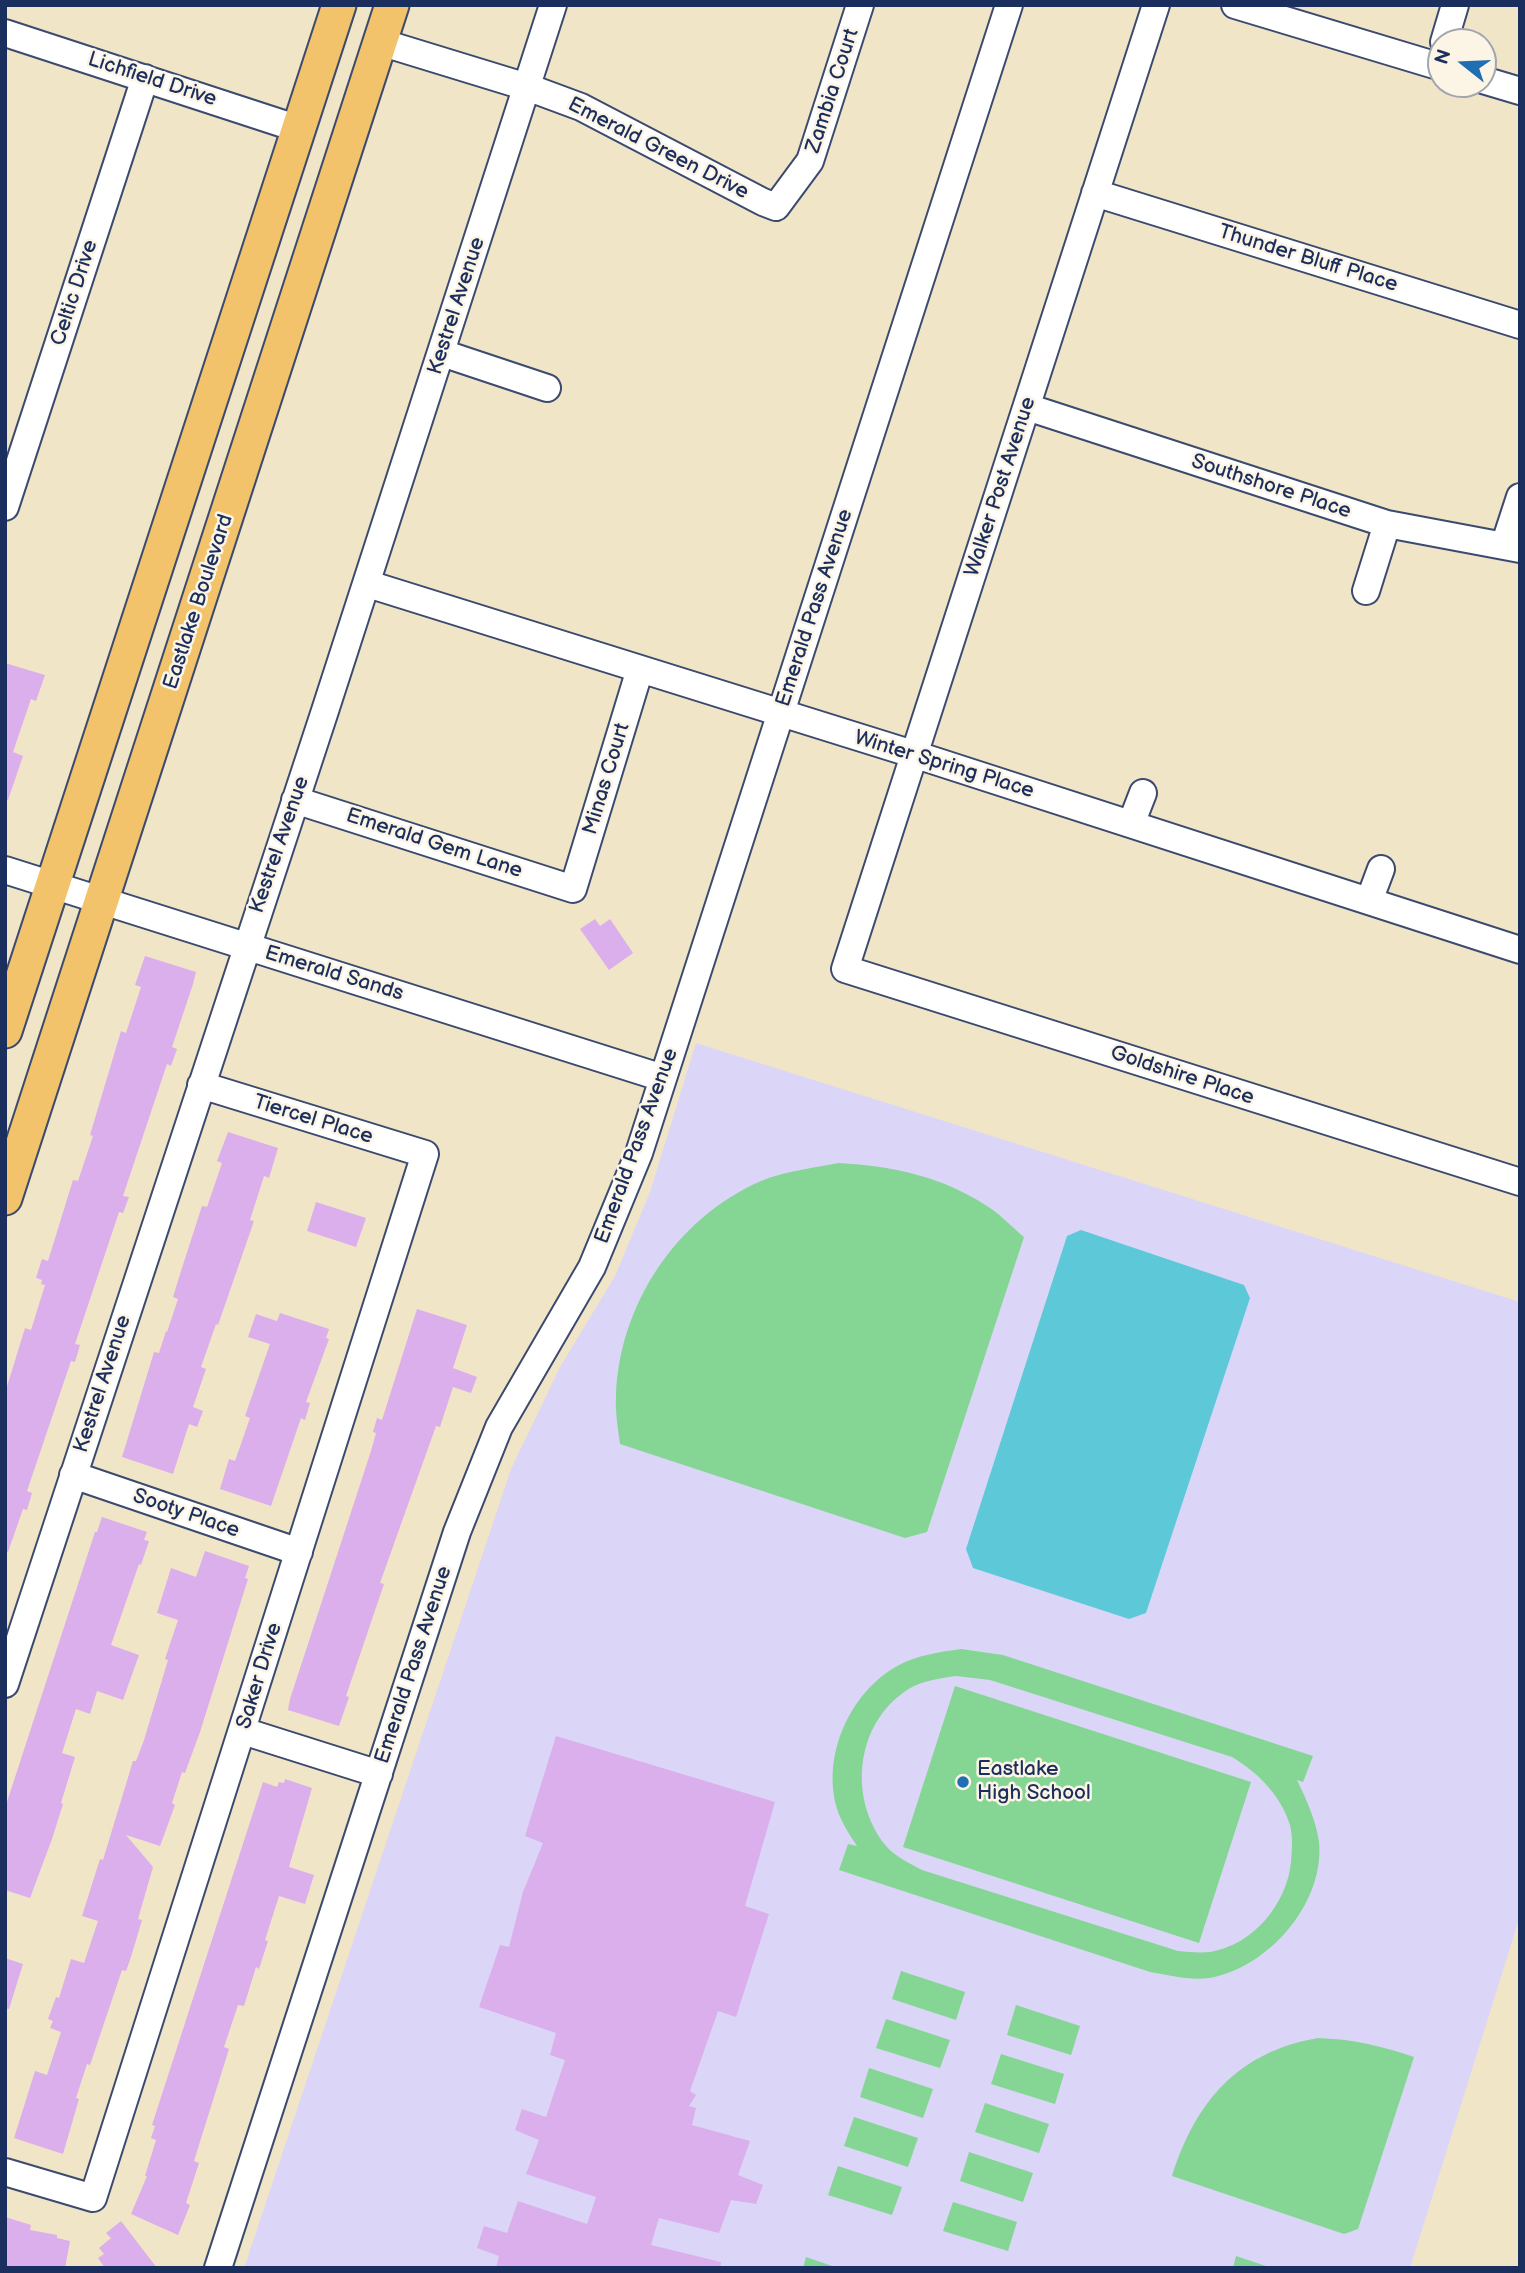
<!DOCTYPE html>
<html>
<head>
<meta charset="utf-8">
<style>
	body { margin:0 }
	#map { position:relative; width:1525px; height:2273px; overflow:hidden; background:#f1e5c8; font-family:"Balsamiq Sans",sans-serif }
	canvas { display:block }
	.frame { position:absolute; inset:0; border:7px solid #1b2f5e; pointer-events:none }
	.north { position:absolute; left:1427px; top:28px; width:70px; height:70px; box-sizing:border-box; background:#fcf5e5; border:2px solid #a2a6af; border-radius:50%; rotate:288deg; font-size:19px; font-weight:700; line-height:28px; text-align:center; color:#1b2f5e }
	.north::after { content:''; display:block; margin:auto; width:24px; height:32px; background:#1f6fb2; clip-path:polygon(50% 0,100% 100%,50% 72%,0 100%) }
</style>
</head>
<body>
<div id="map">
<canvas width="1525" height="2273"></canvas>
<div class="frame"></div>
<div class="north">N</div>
</div>
<script>
const ctx = document.querySelector('canvas').getContext('2d');
ctx.lineJoin = 'round';
function paint(path, color) { ctx.fillStyle = color; ctx.fill(path, 'evenodd'); }
function trace(path, color, width, dash) { ctx.strokeStyle = color; ctx.lineWidth = width; ctx.lineCap = dash ? 'butt' : 'round'; ctx.setLineDash(dash || []); ctx.stroke(path); }
function write(font, color, halo, rows, align = 'center') {
  ctx.font = font + ' "Balsamiq Sans",sans-serif'; ctx.lineWidth = 5; ctx.setLineDash([]); ctx.textBaseline = 'middle'; ctx.strokeStyle = halo; ctx.fillStyle = color; for (const [text, x, y, turn = 0] of rows) {
    ctx.save(); ctx.translate(x, y); ctx.rotate((+turn || 0) * Math.PI / 180); ctx.textAlign = isNaN(turn) ? turn : align; if (halo) ctx.strokeText(text, 0, 0); ctx.fillText(text, 0, 0); ctx.restore();
  }
}
paint(new Path2D(`
	M 696,1043 L 1520,1302 L 1520,1916 L 1410,2268 L 244,2268 L 511,1469 L 560,1367 L 615,1276 L 650,1192 Z`), '#dbd6f7');
paint(new Path2D(`
	M 839,1163 C 892,1166 941,1176 987,1206 C 1000,1214 1012,1227 1024,1237 L 927,1532 L 905,1538 L 620,1444 C 618,1428 615,1412 616,1396 C 619,1305 676,1218 761,1181 C 785,1171 813,1168 839,1163 Z
	M 961,1649 L 1003,1655 L 1313,1756 L 1303,1782 L 1297,1780 C 1306,1799 1316,1820 1319,1842 C 1325,1902 1269,1968 1209,1978 C 1190,1981 1169,1975 1150,1972 L 839,1870 L 848,1844 L 857,1846 C 851,1837 845,1828 841,1819 C 817,1764 848,1692 899,1665 C 918,1655 940,1652 961,1649 ZM 956,1676 L 990,1680 L 1232,1757 C 1258,1773 1280,1794 1290,1825 C 1293,1837 1292,1850 1291,1862 C 1287,1904 1253,1945 1210,1952 C 1199,1953 1189,1952 1178,1951 L 922,1870 C 909,1863 896,1857 886,1846 C 846,1797 856,1717 914,1686 C 927,1680 943,1678 956,1676 Z
	M 955,1686 L 1251,1782 L 1199,1943 L 903,1847 Z
	M 901,1971 L 965,1992 L 956,2020 L 892,1999 Z
	M 1016,2005 L 1080,2026 L 1071,2055 L 1007,2035 Z
	M 886,2019 L 950,2040 L 940,2068 L 876,2048 Z
	M 1318,2038 C 1352,2039 1382,2046 1414,2057 L 1358,2229 L 1344,2234 L 1172,2176 C 1196,2101 1238,2052 1318,2038 Z
	M 1001,2054 L 1064,2074 L 1055,2104 L 991,2084 Z
	M 869,2068 L 933,2089 L 923,2118 L 860,2097 Z
	M 985,2103 L 1049,2124 L 1039,2153 L 975,2132 Z
	M 854,2117 L 918,2138 L 908,2167 L 844,2146 Z
	M 969,2152 L 1033,2173 L 1023,2202 L 960,2181 Z
	M 838,2166 L 902,2187 L 892,2215 L 828,2195 Z
	M 953,2202 L 1017,2222 L 1008,2251 L 943,2231 Z
	M 1236,2256 L 1272,2268 L 1233,2268 Z
	M 806,2257 L 838,2268 L 803,2268 Z`), '#85d695');
paint(new Path2D(`
	M 1081,1230 L 1244,1285 L 1250,1298 L 1146,1613 L 1129,1619 L 973,1568 L 966,1549 L 1067,1236 Z`), '#5dc8d8');
paint(new Path2D(`
	M 5,663 L 45,675 L 36,701 L 31,699 L 13,752 L 23,756 L 8,800 L 5,800 Z
	M 595,919 L 600,926 L 610,919 L 633,953 L 609,970 L 580,929 Z
	M 145,956 L 196,972 L 193,984 L 172,1047 L 177,1049 L 171,1066 L 167,1064 L 123,1196 L 129,1197 L 123,1213 L 119,1212 L 75,1344 L 80,1345 L 75,1362 L 71,1361 L 27,1491 L 32,1493 L 27,1510 L 23,1509 L 8,1552 L 5,1552 L 5,1393 L 25,1328 L 31,1330 L 45,1285 L 41,1284 L 42,1280 L 36,1278 L 42,1259 L 48,1261 L 73,1180 L 78,1181 L 93,1136 L 90,1135 L 121,1031 L 126,1033 L 141,987 L 135,985 Z
	M 228,1132 L 278,1148 L 269,1178 L 264,1176 L 250,1220 L 254,1221 L 218,1325 L 216,1324 L 201,1367 L 206,1369 L 193,1407 L 203,1411 L 197,1427 L 189,1424 L 173,1474 L 122,1457 L 154,1352 L 159,1353 L 166,1331 L 167,1332 L 178,1299 L 173,1297 L 181,1271 L 202,1206 L 207,1207 L 222,1163 L 217,1161 Z
	M 316,1202 L 366,1218 L 356,1247 L 307,1231 Z
	M 417,1309 L 467,1325 L 453,1368 L 477,1377 L 471,1393 L 453,1387 L 440,1427 L 436,1426 L 380,1583 L 384,1584 L 346,1696 L 349,1697 L 339,1726 L 288,1710 L 290,1699 L 371,1451 L 376,1433 L 373,1432 L 377,1418 L 382,1420 Z
	M 280,1313 L 329,1329 L 326,1338 L 329,1339 L 306,1402 L 310,1403 L 305,1420 L 301,1418 L 271,1506 L 220,1489 L 229,1459 L 235,1461 L 250,1418 L 245,1416 L 270,1344 L 248,1337 L 256,1314 L 277,1321 Z
	M 102,1517 L 147,1532 L 144,1540 L 149,1541 L 141,1565 L 139,1564 L 111,1645 L 139,1655 L 123,1700 L 97,1691 L 90,1714 L 76,1709 L 62,1753 L 75,1757 L 61,1803 L 63,1804 L 52,1839 L 30,1898 L 5,1890 L 5,1808 L 95,1532 L 97,1532 Z
	M 205,1551 L 249,1566 L 245,1578 L 248,1579 L 200,1732 L 185,1773 L 182,1772 L 172,1803 L 175,1805 L 160,1846 L 126,1835 L 153,1867 L 138,1919 L 142,1920 L 131,1957 L 126,1971 L 122,1970 L 90,2065 L 87,2064 L 76,2098 L 79,2099 L 63,2154 L 14,2138 L 35,2071 L 47,2075 L 61,2032 L 50,2028 L 53,2021 L 48,2019 L 56,1997 L 59,1998 L 71,1959 L 84,1963 L 98,1921 L 82,1916 L 100,1859 L 103,1860 L 133,1761 L 136,1761 L 144,1740 L 168,1660 L 165,1659 L 178,1620 L 157,1613 L 171,1568 L 196,1577 Z
	M 556,1736 L 775,1802 L 745,1906 L 769,1914 L 736,2017 L 718,2011 L 690,2091 L 696,2095 L 689,2106 L 696,2108 L 692,2125 L 750,2141 L 738,2175 L 763,2185 L 756,2204 L 731,2200 L 719,2233 L 659,2218 L 651,2245 L 721,2262 L 720,2268 L 496,2268 L 499,2256 L 477,2248 L 484,2226 L 507,2233 L 518,2201 L 587,2224 L 596,2197 L 526,2174 L 539,2140 L 515,2130 L 522,2109 L 546,2117 L 565,2060 L 550,2055 L 556,2033 L 479,2007 L 500,1945 L 509,1947 L 523,1892 L 543,1843 L 525,1836 Z
	M 285,1779 L 312,1788 L 289,1867 L 314,1875 L 305,1904 L 279,1896 L 265,1940 L 268,1941 L 259,1969 L 256,1967 L 244,2006 L 238,2005 L 224,2047 L 229,2049 L 194,2161 L 199,2163 L 186,2203 L 190,2205 L 178,2235 L 131,2214 L 147,2176 L 145,2176 L 156,2140 L 151,2138 L 155,2126 L 152,2125 L 263,1782 L 277,1787 L 279,1782 L 284,1783 Z
	M 5,1958 L 23,1964 L 9,2009 L 5,2008 Z
	M 5,2217 L 31,2225 L 30,2230 L 57,2235 L 57,2238 L 70,2241 L 65,2268 L 5,2268 Z
	M 121,2221 L 157,2268 L 105,2268 L 98,2258 L 104,2254 L 99,2248 L 111,2238 L 106,2233 Z`), '#dbaeec');
const minor = new Path2D(`
	M 1156,5 L 845,969 L 1520,1182
	M 1235,5 L 1441,67
	M 5,33 L 299,129
	M 380,42 L 527,87 L 581,107 L 763,202 L 776,207 L 810,161 L 860,5
	M 1444,42 L 1455,5
	M 1483,80 L 1520,91
	M 1095,193 L 1520,325
	M 442,353 L 547,388
	M 1027,407 L 1387,524 L 1520,549
	M 5,507 L 145,78
	M 1504,546 L 1520,497
	M 368,584 L 932,760 L 1520,950
	M 1366,591 L 1387,524
	M 295,800 L 573,889 L 640,669
	M 1131,824 L 1143,793
	M 5,870 L 663,1078
	M 1369,901 L 1381,869
	M 73,1475 L 299,1552
	M 5,1684 C 188,1125 375,566 553,5
	M 243,1731 L 379,1774
	M 5,2172 L 93,2198 L 425,1154 L 201,1085
	M 218,2268 L 457,1532 L 499,1427 L 592,1267 L 639,1153 L 1009,5`);
const major = new Path2D(`
	M 5,1031 L 339,5
	M 5,1198 L 392,5`);
trace(minor, '#3b4a6e', 30);
trace(major, '#3b4a6e', 37);
trace(minor, '#fff', 26);
trace(major, '#f2c36a', 33);
for (const [x, y, r, color] of [
	[963,1782,7,"#1f6fb2"]
]) { const dot = new Path2D(); dot.arc(x, y, r, 0, 2 * Math.PI); ctx.fillStyle = color; ctx.fill(dot); trace(dot, '#fcf5e5', 2.5); }
write('21px', '#1b2f5e', '#fcf5e5', [
	["Lichfield Drive",152,80,18],
	["Zambia Court",833,91,-72],
	["Emerald Green Drive",658,149,27],
	["Thunder Bluff Place",1308,259,17],
	["Celtic Drive",75,293,-72],
	["Kestrel Avenue",457,306,-72],
	["Walker Post Avenue",1001,487,-72],
	["Southshore Place",1271,487,18],
	["Eastlake Boulevard",199,602,-72],
	["Emerald Pass Avenue",815,608,-72],
	["Winter Spring Place",944,765,17],
	["Minas Court",607,779,-73],
	["Emerald Gem Lane",434,844,18],
	["Kestrel Avenue",280,845,-71],
	["Emerald Sands",334,974,17],
	["Goldshire Place",1182,1076,18],
	["Tiercel Place",313,1120,17],
	["Emerald Pass Avenue",637,1146,-70],
	["Kestrel Avenue",103,1384,-72],
	["Sooty Place",186,1514,19],
	["Emerald Pass Avenue",414,1665,-72],
	["Saker Drive",260,1676,-73]
]);
write('21px', '#1b2f5e', '#fcf5e5', [
	["Eastlake",977,1770],
	["High School",977,1794]
], 'left');
</script>
</body>
</html>
